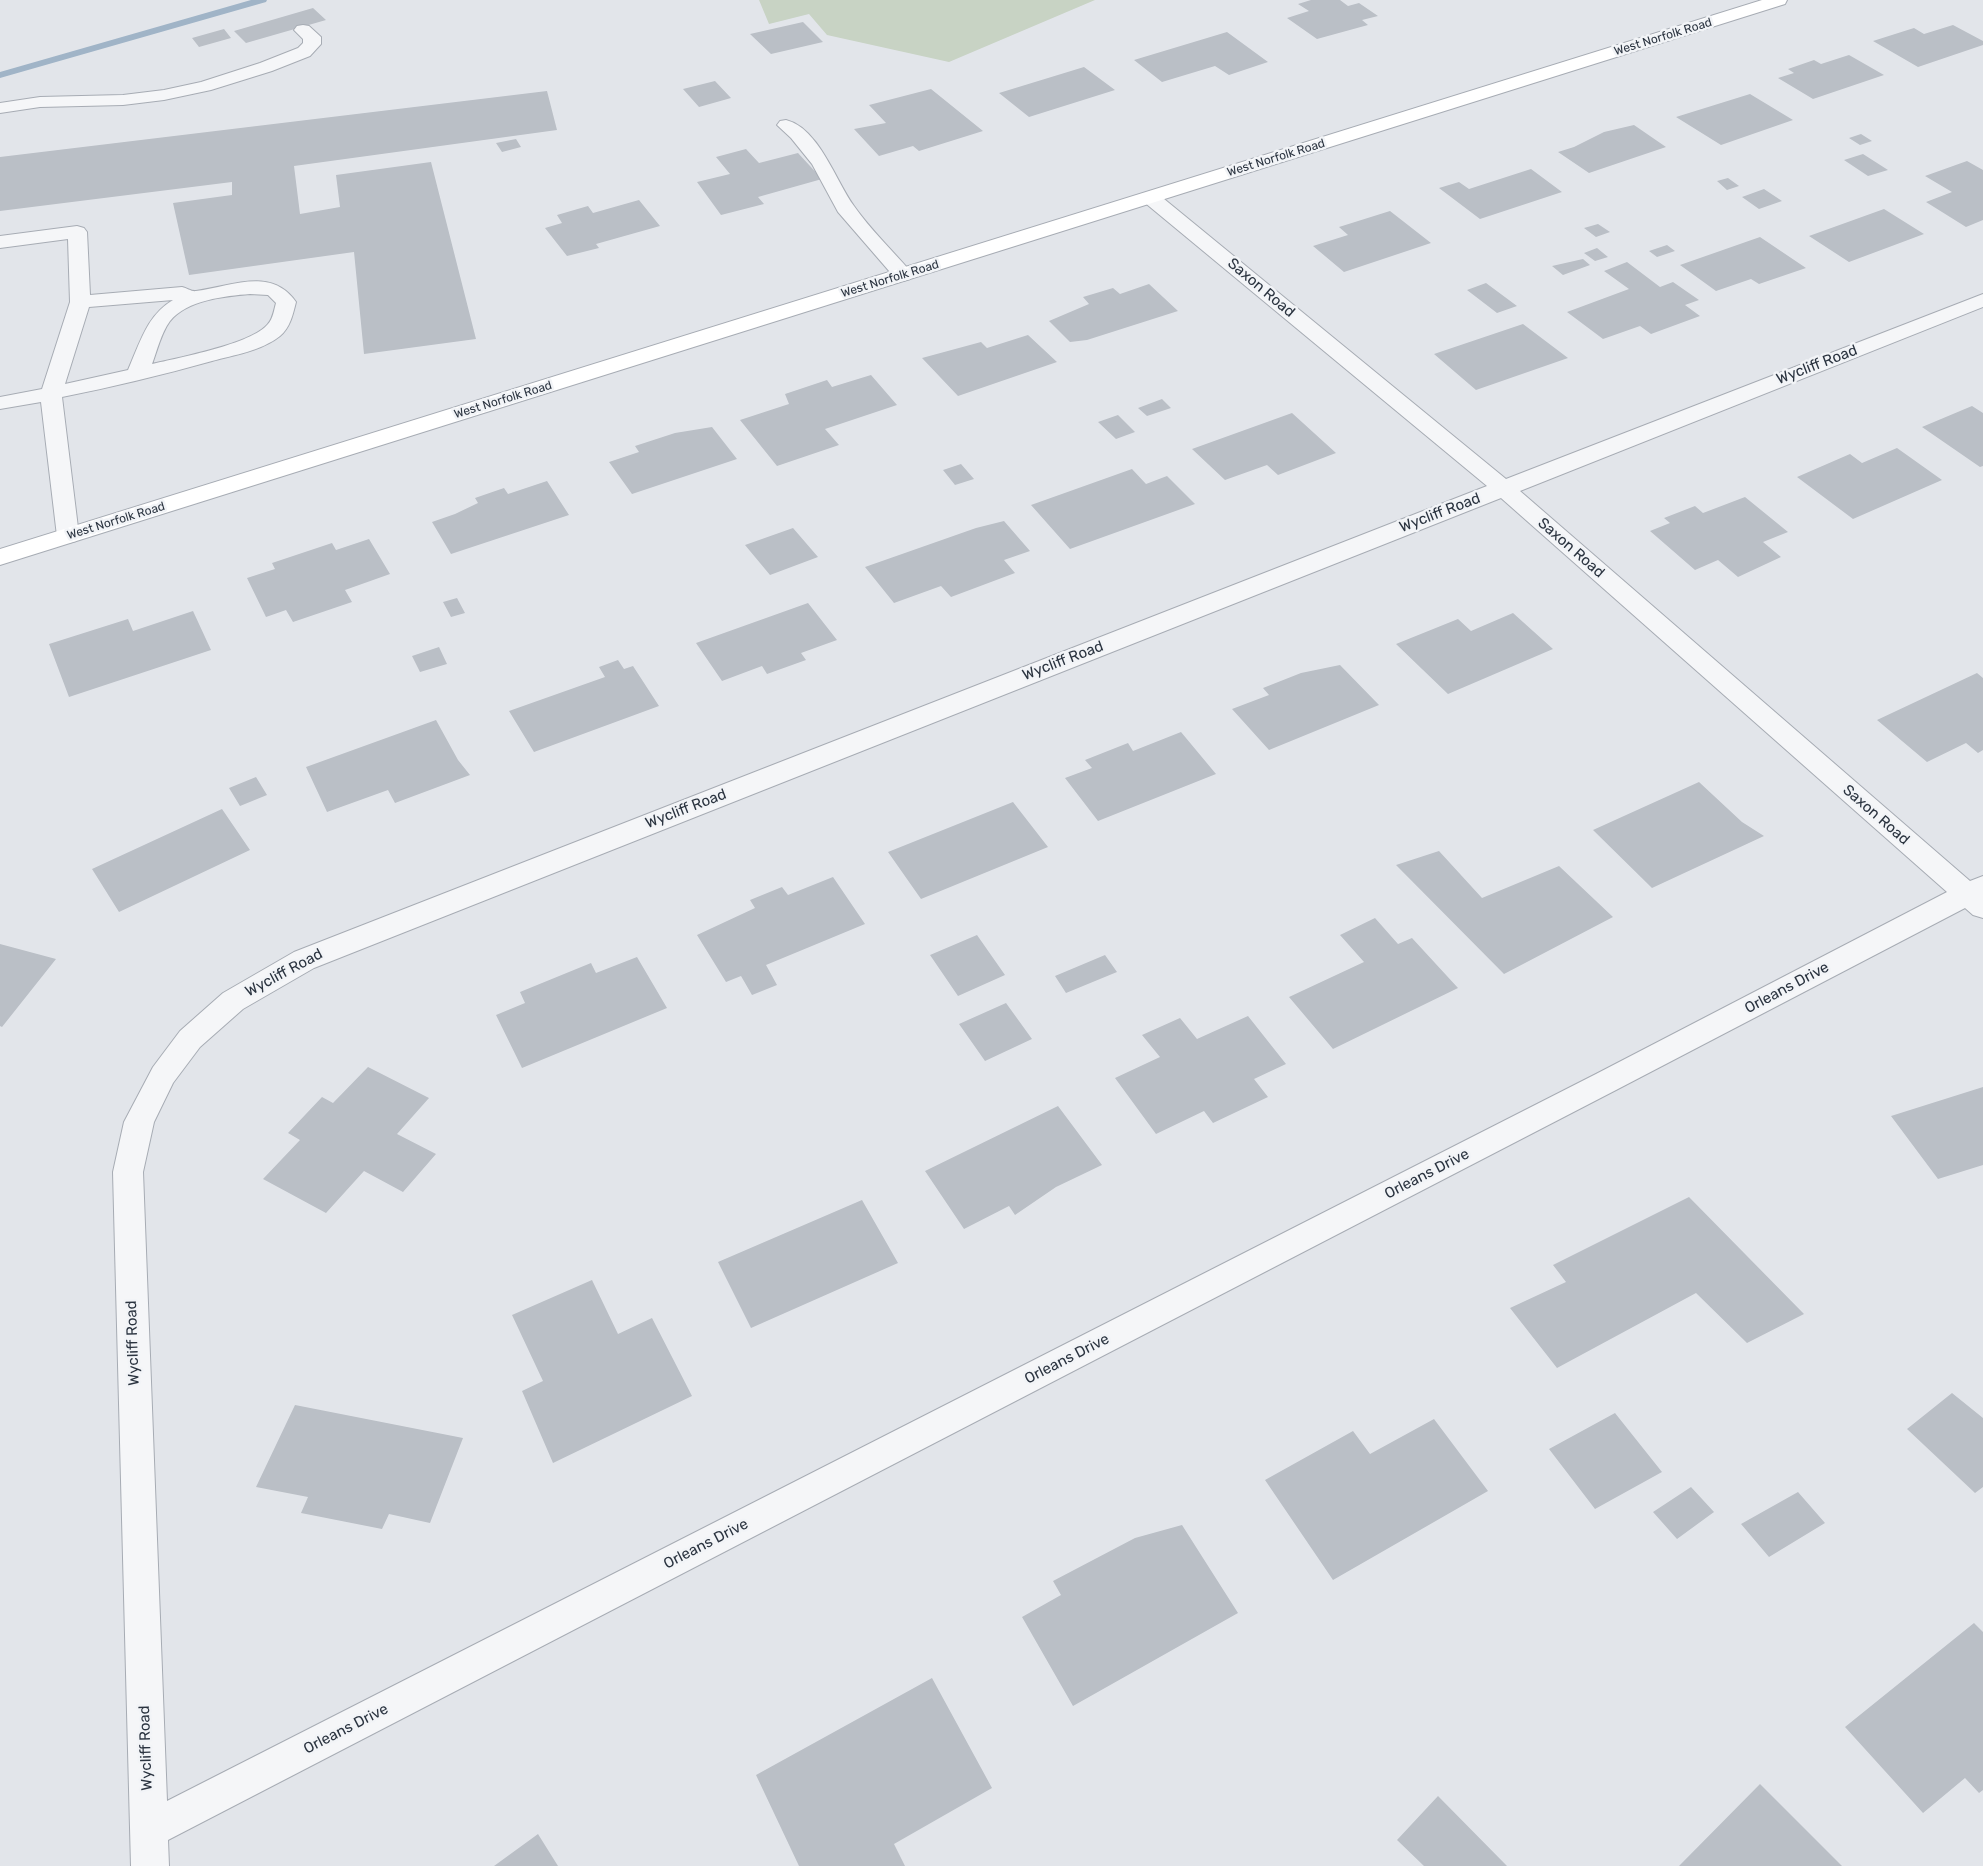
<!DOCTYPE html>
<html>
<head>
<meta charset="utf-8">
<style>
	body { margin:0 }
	canvas { display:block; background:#e2e5ea }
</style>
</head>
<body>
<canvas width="1983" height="1866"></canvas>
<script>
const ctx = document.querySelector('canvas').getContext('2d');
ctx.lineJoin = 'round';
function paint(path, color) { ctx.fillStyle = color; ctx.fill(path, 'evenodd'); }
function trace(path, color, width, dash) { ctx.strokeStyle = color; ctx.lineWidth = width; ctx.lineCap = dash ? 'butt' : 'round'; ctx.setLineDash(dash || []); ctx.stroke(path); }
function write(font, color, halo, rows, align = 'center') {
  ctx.font = font + ' Rubik,sans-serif'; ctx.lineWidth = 5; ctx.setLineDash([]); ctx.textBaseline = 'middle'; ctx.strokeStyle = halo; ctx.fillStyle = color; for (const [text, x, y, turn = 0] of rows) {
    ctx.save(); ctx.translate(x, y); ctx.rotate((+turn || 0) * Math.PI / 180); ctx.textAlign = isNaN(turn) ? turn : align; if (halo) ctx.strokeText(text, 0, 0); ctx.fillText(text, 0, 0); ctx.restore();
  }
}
paint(new Path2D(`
	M 759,0 L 1095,0 L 949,62 L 827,35 L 809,14 L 769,24 Z`), '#c8d3c4');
paint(new Path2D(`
	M 251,0 L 267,0 L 266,2 L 0,78 L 0,72 Z`), '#a0b4c7');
paint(new Path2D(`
	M 1311,0 L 1340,0 L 1348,6 L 1359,3 L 1378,16 L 1362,20 L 1368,25 L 1317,39 L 1287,18 L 1309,11 L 1298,4 Z
	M 313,8 L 326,20 L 246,43 L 234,31 Z
	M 803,22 L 823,42 L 771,54 L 750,34 Z
	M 1953,25 L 1983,41 L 1983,45 L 1918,67 L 1873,41 L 1914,28 L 1924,34 Z
	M 224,29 L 231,38 L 199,47 L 192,38 Z
	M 1227,32 L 1268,62 L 1229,75 L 1215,66 L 1162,82 L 1134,60 Z
	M 1849,55 L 1884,75 L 1813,99 L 1778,78 L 1794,73 L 1788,69 L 1814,60 L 1821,64 Z
	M 1084,67 L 1115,90 L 1029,117 L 999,93 Z
	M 715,81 L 731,98 L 699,107 L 683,89 Z
	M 931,89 L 983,131 L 919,151 L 913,146 L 879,156 L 854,129 L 886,123 L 869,105 Z
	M 547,91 L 557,130 L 294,166 L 300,214 L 340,207 L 336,175 L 431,162 L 476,339 L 364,354 L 354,252 L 189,275 L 173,203 L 232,195 L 232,182 L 0,211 L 0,157 Z
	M 1750,94 L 1793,120 L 1721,145 L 1676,117 Z
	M 1634,125 L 1666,147 L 1589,173 L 1558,152 L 1574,147 L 1604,132 Z
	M 1861,134 L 1872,141 L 1860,145 L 1849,138 Z
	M 516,139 L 521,147 L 502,152 L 496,143 Z
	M 746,149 L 759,163 L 798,153 L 822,179 L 758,197 L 764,204 L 721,215 L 697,182 L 730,174 L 716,157 Z
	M 1863,154 L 1888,170 L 1868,176 L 1844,160 Z
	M 1967,161 L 1983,170 L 1983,220 L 1966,227 L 1926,202 L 1952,192 L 1925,176 Z
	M 1531,169 L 1562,192 L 1480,219 L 1439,188 L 1459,182 L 1469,189 Z
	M 1728,178 L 1739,186 L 1727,190 L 1717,181 Z
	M 1764,189 L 1782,201 L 1759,209 L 1742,197 Z
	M 639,200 L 660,226 L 596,244 L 599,248 L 567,256 L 545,228 L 562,223 L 557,215 L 588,206 L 593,213 Z
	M 1884,209 L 1924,234 L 1849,262 L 1809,236 Z
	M 1390,211 L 1431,243 L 1344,272 L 1313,246 L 1348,235 L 1339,227 Z
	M 1598,224 L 1610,232 L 1596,237 L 1584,228 Z
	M 1760,237 L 1806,268 L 1759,284 L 1751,279 L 1716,291 L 1680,265 Z
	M 1667,245 L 1675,251 L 1657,257 L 1649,251 Z
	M 1597,248 L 1608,257 L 1595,261 L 1584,253 Z
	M 1583,259 L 1590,265 L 1563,275 L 1552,266 Z
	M 1627,262 L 1660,287 L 1673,282 L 1699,300 L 1685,305 L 1700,316 L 1651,334 L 1640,326 L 1603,339 L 1567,312 L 1629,289 L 1604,271 Z
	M 1486,283 L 1517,306 L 1497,313 L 1467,290 Z
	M 1149,284 L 1178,311 L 1087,340 L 1070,342 L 1049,321 L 1089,304 L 1083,297 L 1113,288 L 1120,294 Z
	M 1523,324 L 1568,358 L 1476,390 L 1434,354 Z
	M 1028,335 L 1057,362 L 958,396 L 922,358 L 981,342 L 987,348 Z
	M 871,375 L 897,405 L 825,429 L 839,445 L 777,466 L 740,420 L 789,404 L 785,394 L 827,380 L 832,387 Z
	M 1162,399 L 1171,408 L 1147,416 L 1138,408 Z
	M 1972,406 L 1983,413 L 1983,466 L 1980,467 L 1922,427 Z
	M 1292,413 L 1336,453 L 1278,475 L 1267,465 L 1225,480 L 1192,449 Z
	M 1118,415 L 1135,432 L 1116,439 L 1098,422 Z
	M 712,427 L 737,459 L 632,494 L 609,462 L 639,452 L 635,446 L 675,433 Z
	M 1897,448 L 1942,480 L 1853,519 L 1797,477 L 1850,454 L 1862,463 Z
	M 961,464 L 974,479 L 955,485 L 943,470 Z
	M 1132,469 L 1146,484 L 1167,476 L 1195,504 L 1070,549 L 1031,505 Z
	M 547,481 L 569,515 L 451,554 L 432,522 L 455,514 L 478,503 L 475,498 L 504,488 L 508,494 Z
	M 1745,497 L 1788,532 L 1763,542 L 1781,557 L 1738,577 L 1718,560 L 1695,570 L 1650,531 L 1670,523 L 1664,518 L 1695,506 L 1703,513 Z
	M 1004,521 L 1030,551 L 1004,560 L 1015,573 L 951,597 L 941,586 L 894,603 L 865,567 L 976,528 Z
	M 793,528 L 818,557 L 770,575 L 745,545 Z
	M 369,539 L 390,574 L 345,590 L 352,602 L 293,622 L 286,610 L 266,617 L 247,578 L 275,569 L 272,563 L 332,543 L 336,550 Z
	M 457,598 L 465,613 L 451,617 L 443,602 Z
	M 808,603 L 837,640 L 801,653 L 806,660 L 767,674 L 762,666 L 722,681 L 696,643 Z
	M 193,611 L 211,650 L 69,697 L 49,644 L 128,619 L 133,631 Z
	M 1513,613 L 1553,649 L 1448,694 L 1396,644 L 1458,619 L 1471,631 Z
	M 439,647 L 447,664 L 420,672 L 412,656 Z
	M 618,660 L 624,669 L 633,666 L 659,706 L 534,752 L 509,711 L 605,677 L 599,667 Z
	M 1340,665 L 1379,705 L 1269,750 L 1232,709 L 1269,695 L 1263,688 L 1301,673 Z
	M 1977,673 L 1983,678 L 1983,750 L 1978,753 L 1966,743 L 1927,762 L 1877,720 Z
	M 436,720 L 458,760 L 470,775 L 395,803 L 388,790 L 327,812 L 306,767 Z
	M 1181,732 L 1216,774 L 1098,821 L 1065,778 L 1092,768 L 1085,760 L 1128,743 L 1133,751 Z
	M 256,777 L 267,795 L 240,806 L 229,788 Z
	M 1699,782 L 1742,822 L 1764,836 L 1652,888 L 1593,830 Z
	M 1013,802 L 1048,847 L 921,899 L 888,852 Z
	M 222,809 L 250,850 L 119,912 L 92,869 Z
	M 1439,851 L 1482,898 L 1559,866 L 1613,917 L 1504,974 L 1396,865 Z
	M 833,877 L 865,924 L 766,965 L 777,985 L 752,995 L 741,976 L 726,982 L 697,935 L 755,908 L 750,900 L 782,887 L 788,895 Z
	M 1375,918 L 1398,944 L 1412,938 L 1458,988 L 1333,1049 L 1289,997 L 1364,962 L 1340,935 Z
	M 977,935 L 1005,975 L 958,996 L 930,955 Z
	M 0,944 L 56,959 L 2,1027 L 0,1026 Z
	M 1105,955 L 1117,972 L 1066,993 L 1055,976 Z
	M 637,957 L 667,1008 L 522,1068 L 496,1015 L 525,1003 L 520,992 L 591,963 L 596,973 Z
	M 1006,1003 L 1032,1039 L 985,1061 L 959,1024 Z
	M 1248,1016 L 1286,1064 L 1254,1079 L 1268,1097 L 1213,1123 L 1204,1111 L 1156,1134 L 1115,1078 L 1160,1057 L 1142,1035 L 1180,1018 L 1197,1039 Z
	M 368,1067 L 429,1098 L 397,1134 L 436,1154 L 403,1192 L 364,1171 L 326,1213 L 263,1179 L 300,1140 L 288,1133 L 322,1097 L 333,1103 Z
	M 1983,1087 L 1983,1165 L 1938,1179 L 1891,1116 Z
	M 1058,1106 L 1102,1165 L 1056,1187 L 1015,1215 L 1009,1206 L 964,1229 L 925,1171 Z
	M 1689,1197 L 1804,1314 L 1747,1343 L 1696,1293 L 1557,1368 L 1510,1308 L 1566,1282 L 1553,1265 Z
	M 862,1200 L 898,1263 L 751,1328 L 718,1262 Z
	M 592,1280 L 618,1334 L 652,1318 L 692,1396 L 553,1463 L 522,1391 L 543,1381 L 512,1315 Z
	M 1952,1393 L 1983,1418 L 1983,1487 L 1975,1493 L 1907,1429 Z
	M 295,1405 L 463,1438 L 430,1523 L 389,1514 L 382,1529 L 301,1513 L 308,1497 L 256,1487 Z
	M 1615,1413 L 1662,1472 L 1595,1509 L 1549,1449 Z
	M 1434,1419 L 1488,1491 L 1333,1580 L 1265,1480 L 1353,1431 L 1370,1454 Z
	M 1691,1487 L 1714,1512 L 1677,1539 L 1653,1512 Z
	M 1798,1492 L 1825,1523 L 1769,1557 L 1741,1524 Z
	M 1182,1525 L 1238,1613 L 1073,1706 L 1022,1617 L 1061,1595 L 1053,1581 L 1135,1538 Z
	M 1974,1623 L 1983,1632 L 1983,1790 L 1979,1793 L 1965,1778 L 1923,1813 L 1845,1727 Z
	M 932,1678 L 992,1788 L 894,1844 L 905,1866 L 799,1866 L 756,1775 Z
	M 1760,1784 L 1842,1866 L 1679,1866 Z
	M 1438,1796 L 1507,1866 L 1424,1866 L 1397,1840 Z
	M 538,1834 L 558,1866 L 494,1866 Z`), '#babfc6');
const lane = new Path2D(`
	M 303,25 L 309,26 L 321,37 L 321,44 L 310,56 L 272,71 L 211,90 L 164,100 L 123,105 L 40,107 L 0,113 L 0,103 L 40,97 L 123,95 L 164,90 L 201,82 L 260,63 L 298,48 L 303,43 L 303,39 L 294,30 L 297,26 Z
	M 786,120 C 819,128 836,182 854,206 C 870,229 892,250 910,271 L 913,275 L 910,279 L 903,281 L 896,279 L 838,212 L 812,164 L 791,138 L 777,125 L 780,121 Z
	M 77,226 L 84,228 L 87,232 L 90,295 L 182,287 C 187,288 192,292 196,291 C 230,287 271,266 296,302 C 293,314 290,328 280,336 C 261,351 234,355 212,361 C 162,375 112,387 62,397 L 79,536 L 76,541 L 68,543 L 60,541 L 57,536 L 41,402 L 0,409 L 0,397 L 42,389 L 70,302 L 68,239 L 0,248 L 0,236 ZM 250,294 L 268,295 L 276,303 C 274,310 273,319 268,324 C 252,344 178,358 152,364 C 157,351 161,333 170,321 C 187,300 225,296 250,294 ZM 173,300 C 147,315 140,343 128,370 L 65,384 L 89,307 Z`);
const street = new Path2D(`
	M 1151,192 L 1158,194 L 1506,479 L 1983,294 L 1983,307 L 1520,491 L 1970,881 L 1983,876 L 1983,918 L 1973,915 L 1965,908 L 1616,1090 L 168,1840 L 169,1866 L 131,1866 L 113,1172 L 124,1122 L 153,1067 L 180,1031 L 223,993 L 294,952 L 1487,486 L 1144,202 L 1141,198 L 1144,194 ZM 1501,498 L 1947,892 L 1596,1074 L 167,1801 L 143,1172 L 154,1122 L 173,1083 L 200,1047 L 243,1009 L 314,968 Z`);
const secondary = new Path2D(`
	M 1762,0 L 1787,0 L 1785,4 L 0,565 L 0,549 Z`);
trace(lane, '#a7acb4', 2);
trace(street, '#a7acb4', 2);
trace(secondary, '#a7acb4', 2);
paint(lane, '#f5f6f8');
paint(street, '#f5f6f8');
paint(secondary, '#fff');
write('12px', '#2b3440', '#f2f4f7', [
	["West Norfolk Road",1663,37,-17],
	["West Norfolk Road",1276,158,-17],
	["West Norfolk Road",890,279,-17],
	["West Norfolk Road",503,400,-17],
	["West Norfolk Road",116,521,-17]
]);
write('15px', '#2b3440', '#f2f4f7', [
	["Saxon Road",1261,288,40],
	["Wycliff Road",1817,365,-21],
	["Wycliff Road",1440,513,-21],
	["Saxon Road",1571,548,41],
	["Wycliff Road",1063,661,-21],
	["Wycliff Road",686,809,-21],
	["Saxon Road",1876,815,41],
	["Wycliff Road",284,973,-28],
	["Orleans Drive",1787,988,-28],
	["Orleans Drive",1427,1174,-27],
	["Wycliff Road",133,1343,-92],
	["Orleans Drive",1067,1359,-27],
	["Orleans Drive",706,1544,-27],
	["Orleans Drive",346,1729,-27],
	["Wycliff Road",146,1748,-92]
]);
</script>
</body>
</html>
